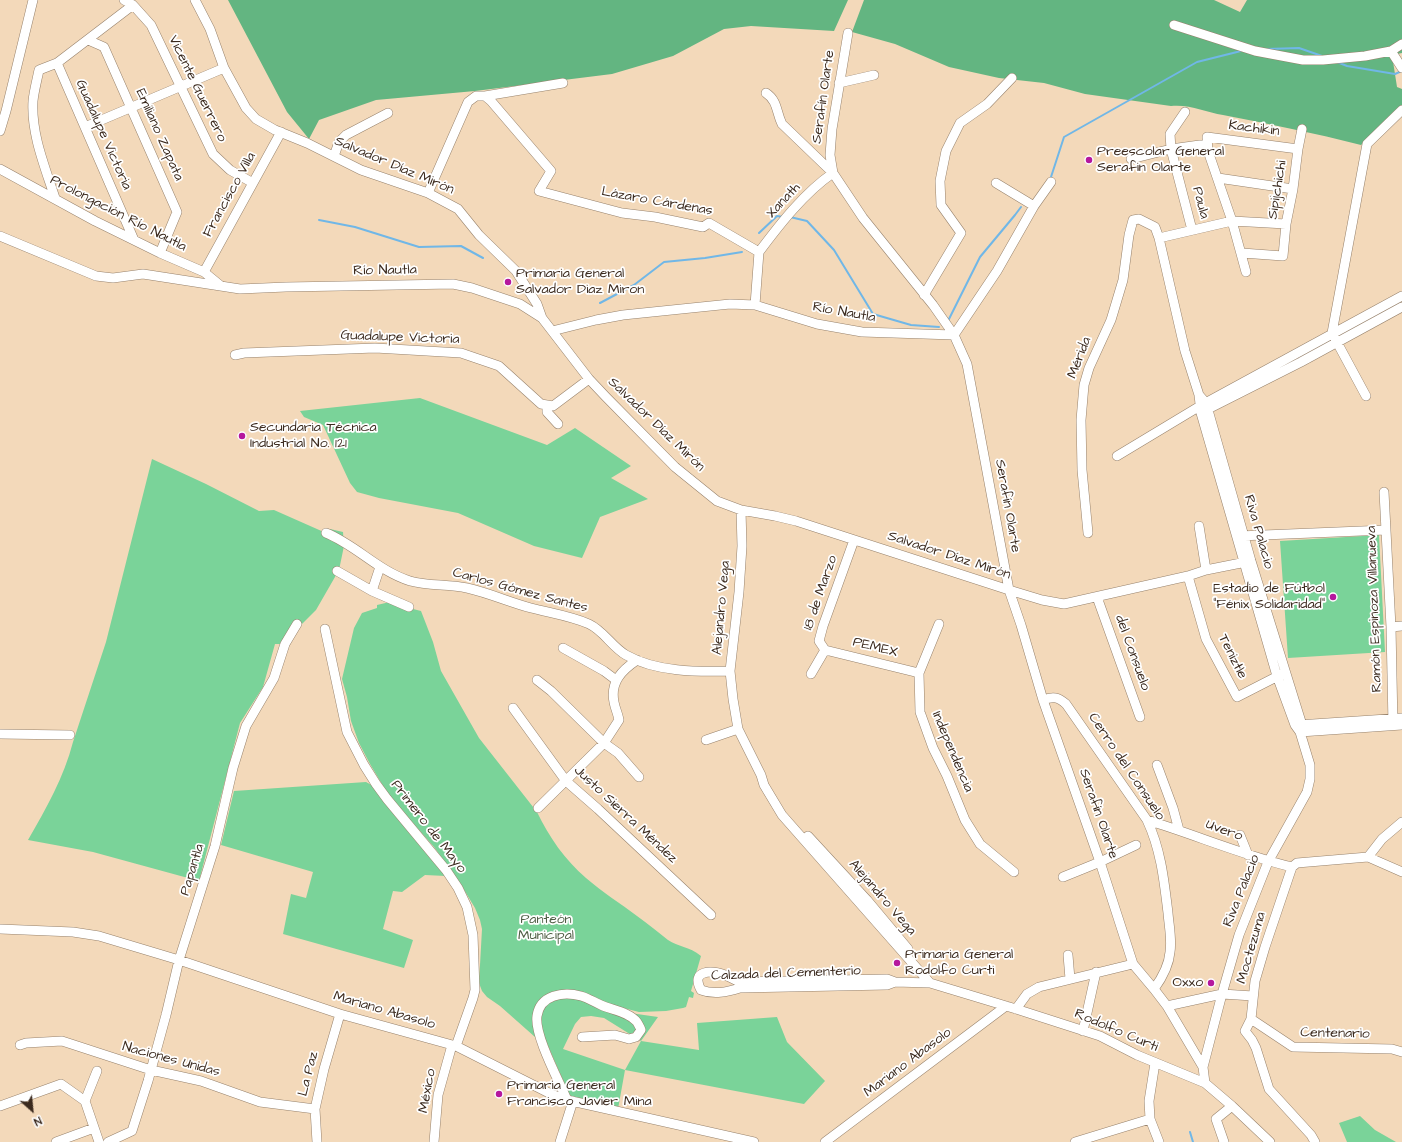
<!DOCTYPE html>
<html>
<head>
<meta charset="utf-8">
<style>
	body { margin:0 }
	#map { position:relative; width:1402px; height:1142px; overflow:hidden; background:#f3d9ba; font-family:"Architects Daughter",sans-serif }
	canvas { display:block }
	.north { position:absolute; left:12px; top:1090px; width:40px; height:40px; -webkit-text-stroke:3px #fff; paint-order:stroke; rotate:153deg; font-size:11px; font-weight:700; line-height:16px; text-align:center; color:#3b2a1e }
	.north::after { content:''; display:block; margin:auto; width:14px; height:18px; background:#3b2a1e; clip-path:polygon(50% 0,100% 100%,50% 72%,0 100%) }
</style>
</head>
<body>
<div id="map">
<canvas width="1402" height="1142"></canvas>
<div class="north">N</div>
</div>
<script>
const ctx = document.querySelector('canvas').getContext('2d');
ctx.lineJoin = 'round';
function paint(path, color) { ctx.fillStyle = color; ctx.fill(path, 'evenodd'); }
function trace(path, color, width, dash) { ctx.strokeStyle = color; ctx.lineWidth = width; ctx.lineCap = dash ? 'butt' : 'round'; ctx.setLineDash(dash || []); ctx.stroke(path); }
function write(font, color, halo, rows, align = 'center') {
  ctx.font = font + ' "Architects Daughter",sans-serif'; ctx.lineWidth = 3.5; ctx.setLineDash([]); ctx.textBaseline = 'middle'; ctx.strokeStyle = halo; ctx.fillStyle = color; for (const [text, x, y, turn = 0] of rows) {
    ctx.save(); ctx.translate(x, y); ctx.rotate((+turn || 0) * Math.PI / 180); ctx.textAlign = isNaN(turn) ? turn : align; if (halo) ctx.strokeText(text, 0, 0); ctx.fillText(text, 0, 0); ctx.restore();
  }
}
paint(new Path2D(`
	M 420,398 L 547,445 L 575,428 L 631,466 L 611,478 L 648,499 L 600,517 L 582,558 L 534,546 L 458,513 L 379,498 L 357,492 L 350,483 L 323,425 L 304,417 L 300,411 Z
	M 152,459 L 206,484 L 259,511 L 274,510 L 326,533 L 330,529 L 343,532 L 344,546 L 339,570 L 316,610 L 282,644 L 275,644 L 263,687 L 240,723 L 199,881 L 93,852 L 28,840 C 46,809 64,777 73,742 L 106,642 Z
	M 1379,535 L 1385,652 L 1288,658 L 1280,541 Z
	M 394,601 L 405,607 L 421,611 L 433,642 L 441,671 L 479,738 L 537,812 C 549,837 565,860 586,878 C 602,892 620,903 637,916 C 648,924 658,932 668,940 C 678,947 689,946 701,956 L 691,991 L 694,993 L 693,998 L 689,997 L 686,1007 L 683,1008 L 666,1011 L 639,1012 L 557,991 L 533,1017 L 535,1037 L 500,1006 L 487,997 L 482,991 L 479,983 L 482,929 L 480,920 L 475,908 L 460,883 L 434,847 L 389,796 L 370,764 L 359,743 L 351,721 L 347,697 L 342,679 L 354,628 L 362,613 L 377,608 L 377,605 Z
	M 366,782 L 375,787 L 446,876 L 425,875 L 402,892 L 393,891 L 383,929 L 413,940 L 404,968 L 283,934 L 291,894 L 306,898 L 313,872 L 221,845 L 234,791 Z
	M 572,996 L 623,1012 L 658,1017 L 641,1041 L 699,1050 L 697,1023 L 777,1017 L 787,1042 L 825,1081 L 804,1104 L 625,1070 L 618,1109 L 576,1100 L 569,1094 L 542,1032 L 541,1016 L 543,1007 L 550,1000 ZM 591,1016 L 604,1018 L 641,1041 L 625,1070 L 563,1049 L 575,1024 L 581,1017 Z
	M 1360,1116 L 1375,1130 L 1396,1142 L 1347,1142 L 1339,1123 Z`), '#7ad399');
paint(new Path2D(`
	M 228,0 L 848,0 L 834,31 L 751,26 L 724,29 L 673,56 L 612,74 L 475,91 L 376,100 L 319,120 L 309,139 L 287,112 Z
	M 864,0 L 1214,0 L 1240,12 L 1247,0 L 1402,0 L 1402,53 L 1392,55 L 1397,87 L 1402,89 L 1402,106 L 1396,111 L 1361,145 C 1315,133 1269,124 1223,115 C 1206,112 1189,104 1171,106 L 1085,94 L 1044,83 L 999,78 L 949,67 L 895,44 L 852,32 Z`), '#63b581');
trace(new Path2D(`
	M 1266,49 L 1299,48 L 1322,56
	M 1337,62 L 1347,66 L 1395,74 L 1402,71
	M 1051,177 L 1064,137 L 1197,62 L 1241,51
	M 790,217 L 807,221 L 834,250 L 873,314 L 911,325 L 939,327
	M 319,220 L 355,227 L 419,247 L 461,246 L 483,258
	M 759,233 L 777,216 L 783,217
	M 600,303 L 634,285 L 664,262 L 705,258 L 742,252
	M 949,319 L 980,257 L 1015,215 L 1021,207
	M 1190,1132 L 1193,1142`), '#70b7e7', 2);
const minor = new Path2D(`
	M 124,0 L 133,5 L 151,25 L 213,154 L 230,170 L 253,183
	M 195,0 L 210,29 L 224,68 L 246,108 L 256,119 L 275,130 L 307,143 L 361,170 L 428,193 L 458,209 L 479,235 L 516,271 L 537,304 L 542,318 L 589,379 L 606,397 L 675,467 L 717,501 L 741,510 L 775,516 L 796,521 L 1009,590 L 1042,600 L 1064,604 L 1188,576 L 1206,570 L 1251,561
	M 1174,25 L 1255,51 L 1303,60 L 1323,60 L 1365,56 L 1391,51 L 1402,44
	M 848,33 L 832,129 L 830,155 L 833,173 L 863,218 L 933,305 L 954,335 L 967,364 L 1009,590 L 1021,625 L 1043,700 L 1100,862 L 1133,964 L 1154,989 L 1167,1006 L 1203,1067 L 1205,1083
	M 88,40 L 104,47 L 177,212 L 160,253
	M 1391,51 L 1402,68
	M 57,63 L 134,240
	M 839,83 L 874,75
	M 485,96 L 491,101 L 551,171 L 539,191 L 622,213 L 655,217 L 703,227 L 709,223 L 759,252 L 755,305
	M 1185,112 L 1170,134 L 1171,149 L 1192,230
	M 85,127 L 224,68
	M 0,131 L 6,111 L 33,0
	M 334,156 L 339,142 L 346,135 L 388,113
	M 1131,159 L 1171,149 L 1207,144
	M 0,169 L 95,221 L 160,253 L 204,272 L 221,286
	M 1218,178 L 1293,189
	M 996,183 L 1034,206
	M 428,193 L 468,102 L 476,96 L 485,96 L 563,83
	M 55,198 C 45,167 31,134 33,101 C 34,91 37,80 39,70 L 57,63 L 133,5
	M 0,236 L 96,276 L 113,278 L 143,274 L 240,289 L 286,287 L 453,284 L 472,288 L 520,304 L 542,318
	M 1159,238 L 1232,221 L 1286,224
	M 759,252 C 780,224 804,193 833,173 L 782,124 C 776,112 778,101 766,93
	M 1242,253 L 1283,256 L 1286,224 L 1293,189 L 1298,149 L 1302,129
	M 204,272 L 281,132
	M 1246,272 L 1232,221 L 1208,151 L 1207,137 L 1298,149
	M 924,295 L 961,233 L 941,205 L 940,181 L 946,151 L 960,123 L 987,104 L 1012,78
	M 552,331 L 596,320 L 623,315 L 730,304 L 755,305 L 817,324 L 862,332 L 954,335 L 997,271 L 1034,206 L 1051,182
	M 235,355 L 244,353 L 375,348 L 461,353 L 499,366 L 541,404 L 553,406 L 589,379
	M 1199,395 L 1206,403 L 1251,561 L 1302,725 L 1300,732
	M 1366,396 L 1332,333 L 1367,144 L 1402,110
	M 547,406 L 547,412 L 558,424
	M 1204,411 L 1301,362 L 1402,307
	M 1117,456 L 1200,406 L 1402,296
	M 1384,492 L 1391,627 L 1393,725
	M 741,510 L 742,546 L 739,592 L 730,671 L 733,699 L 738,729 L 761,775 L 764,785 L 782,815 L 930,983
	M 1199,526 L 1206,570
	M 326,533 C 356,545 378,571 410,581 C 428,586 448,584 467,588 C 489,593 509,602 531,608 C 550,613 571,616 589,624 C 604,631 612,647 626,655 C 656,672 697,672 730,671
	M 1088,533 L 1082,470 L 1081,420 L 1084,385 L 1089,368 L 1111,320 L 1123,280 L 1129,235 L 1133,220 L 1139,219 L 1155,227 L 1159,238 L 1185,351 L 1199,395 L 1201,413 L 1277,676 L 1295,725 L 1300,732 L 1310,765 L 1310,779 L 1307,792 L 1268,862 L 1239,935 L 1222,994 L 1203,1067
	M 1239,536 L 1386,530
	M 337,571 L 372,591 L 409,607
	M 1188,576 L 1206,639 L 1237,697 L 1282,674
	M 372,591 L 380,567
	M 1097,597 L 1140,717
	M 939,624 L 919,673 L 920,712 L 933,748 L 947,776 L 965,820 L 980,844 L 1014,872
	M 1391,627 L 1402,626
	M 325,629 L 347,732 L 364,765 L 376,784 L 387,799 L 446,870 L 458,888 L 467,907 L 473,935 L 475,990 L 473,998 L 456,1046
	M 563,648 L 604,671 L 616,680
	M 825,650 L 919,673
	M 811,674 L 825,650 L 819,641 L 823,626 L 854,540
	M 537,680 L 551,691 L 604,743 L 618,753 L 639,777
	M 1043,700 C 1053,696 1058,697 1066,704 L 1147,820 C 1161,850 1164,880 1168,913 C 1169,926 1172,939 1170,952 C 1169,965 1162,978 1154,989
	M 513,708 L 566,781 L 598,809 L 711,915
	M 1298,725 L 1402,718
	M 1300,732 L 1402,725
	M 0,734 L 70,735
	M 706,740 L 738,729
	M 1157,765 L 1173,808 L 1179,830
	M 538,808 L 604,743 L 619,720 C 618,714 615,708 614,702 C 610,682 622,670 637,660
	M 1147,820 C 1196,835 1242,855 1292,867
	M 1240,835 L 1248,855
	M 808,836 L 867,900 L 908,949
	M 1368,857 L 1402,872
	M 1063,877 L 1100,862 L 1136,845
	M 0,929 L 73,932 L 99,936 L 179,960 L 340,1014 L 456,1046 L 551,1094 L 567,1100 L 754,1142
	M 1068,955 L 1070,979
	M 895,982 L 887,979 L 739,982 C 735,980 730,977 725,975 C 711,970 690,970 701,990 C 714,995 727,992 740,988 L 887,985 L 895,982 L 930,983 L 1016,1009 L 1100,1036 L 1137,1055 L 1205,1083 L 1232,1106 L 1270,1142
	M 1167,1006 L 1222,994 L 1253,996
	M 1016,1009 L 1027,994 L 1039,987 L 1133,964
	M 1251,1019 L 1293,1047 L 1392,1049 L 1402,1052
	M 1083,1031 L 1096,972
	M 20,1045 L 26,1043 L 62,1041 L 151,1070 L 201,1081 L 260,1102 L 315,1109
	M 1155,1063 L 1149,1101 L 1150,1119 L 1159,1142
	M 567,1100 C 559,1081 534,1035 537,1016 C 540,995 563,991 581,996 C 588,998 594,1002 601,1005 C 612,1010 629,1012 637,1022 C 638,1024 640,1027 641,1030 L 636,1037 L 629,1039 L 615,1035 L 582,1037
	M 85,1101 L 97,1071
	M 0,1106 L 61,1084 L 85,1101 L 99,1142
	M 56,1142 L 94,1128
	M 108,1142 L 132,1131 L 148,1081 L 166,1015 L 179,960 L 215,846 L 233,768 L 246,726 L 274,678 L 285,644 L 297,624
	M 317,1142 L 315,1109 L 324,1069 L 340,1014
	M 434,1142 L 438,1095 L 452,1045
	M 560,1142 L 573,1101
	M 825,1142 L 1006,1006
	M 1075,1142 L 1150,1119
	M 1224,1142 L 1216,1119 L 1232,1106
	M 1315,1142 L 1311,1135 L 1269,1089 L 1256,1048 L 1252,1040 L 1245,1031 L 1251,1019 L 1255,981 L 1265,947 L 1292,867 L 1297,863 L 1368,857 L 1382,839 L 1402,822`);
trace(minor, '#97826c', 10);
trace(minor, '#fff', 9);
for (const [x, y, r, color] of [
	[1089,160,4,"#b5179e"],
	[508,282,4,"#b5179e"],
	[242,436,4,"#b5179e"],
	[1333,597,4,"#b5179e"],
	[897,963,4,"#b5179e"],
	[1211,983,4,"#b5179e"],
	[499,1094,4,"#b5179e"]
]) { const dot = new Path2D(); dot.arc(x, y, r, 0, 2 * Math.PI); ctx.fillStyle = color; ctx.fill(dot); trace(dot, '#fff', 1.5); }
write('14px', '#3b2a1e', '#fff', [
	["Vicente Guerrero",197,89,64],
	["Serafín Olarte",824,97,-82],
	["Kachikin",1254,129,7],
	["Guadalupe Victoria",103,135,66],
	["Emiliano Zapata",159,135,66],
	["Salvador Díaz Mirón",394,166,23],
	["Sipijchichi",1278,190,-81],
	["Francisco Villa",230,195,-61],
	["Xanath",784,201,-47],
	["Lázaro Cárdenas",657,202,10],
	["Paula",1200,203,75],
	["Prolongación Río Nautla",118,214,27],
	["Río Nautla",385,271,-1],
	["Río Nautla",844,313,10],
	["Guadalupe Victoria",400,338,2],
	["Mérida",1080,358,-69],
	["Salvador Díaz Mirón",656,425,44],
	["Serafín Olarte",1007,506,80],
	["Riva Palacio",1258,532,74],
	["Salvador Díaz Mirón",949,556,18],
	["Carlos Gómez Santes",520,591,15],
	["18 de Marzo",821,593,-71],
	["Alejandro Vega",722,608,-85],
	["Ramón Espinoza Villanueva",1375,609,-92],
	["PEMEX",875,648,14],
	["del Consuelo",1132,653,70],
	["Teniztle",1232,657,63],
	["Independencia",952,752,67],
	["Cerro del Consuelo",1126,767,56],
	["Serafín Olarte",1098,814,71],
	["Justo Sierra Méndez",625,815,43],
	["Primero de Mayo",428,827,52],
	["Uvero",1224,831,20],
	["Papantla",193,870,-73],
	["Riva Palacio",1242,891,-68],
	["Alejandro Vega",882,898,49],
	["Moctezuma",1252,948,-74],
	["Calzada del Cementerio",786,974,-2],
	["Mariano Abasolo",384,1011,16],
	["Rodolfo Curti",1116,1031,23],
	["Centenario",1335,1034,1],
	["Naciones Unidas",171,1060,15],
	["Mariano Abasolo",908,1063,-37],
	["La Paz",309,1074,-76],
	["México",428,1091,-80]
]);
write('14px', '#3b2a1e', '#fff', [
	["Preescolar General",1097,152],
	["Serafin Olarte",1097,168],
	["Primaria General",516,274],
	["Salvador Diaz Miron",516,290],
	["Secundaria Técnica",250,428],
	["Industrial No. 121",250,444],
	["Estadio de Fútbol",1325,589,"right"],
	["\"Fénix Solidaridad\"",1325,605,"right"],
	["Primaria General",905,955],
	["Rodolfo Curti",905,971],
	["Oxxo",1203,983,"right"],
	["Primaria General",507,1086],
	["Francisco Javier Mina",507,1102]
], 'left');
write('14px', '#4e5d43', '#fff', [
	["Panteón",546,920],
	["Municipal",546,936]
]);
</script>
</body>
</html>
